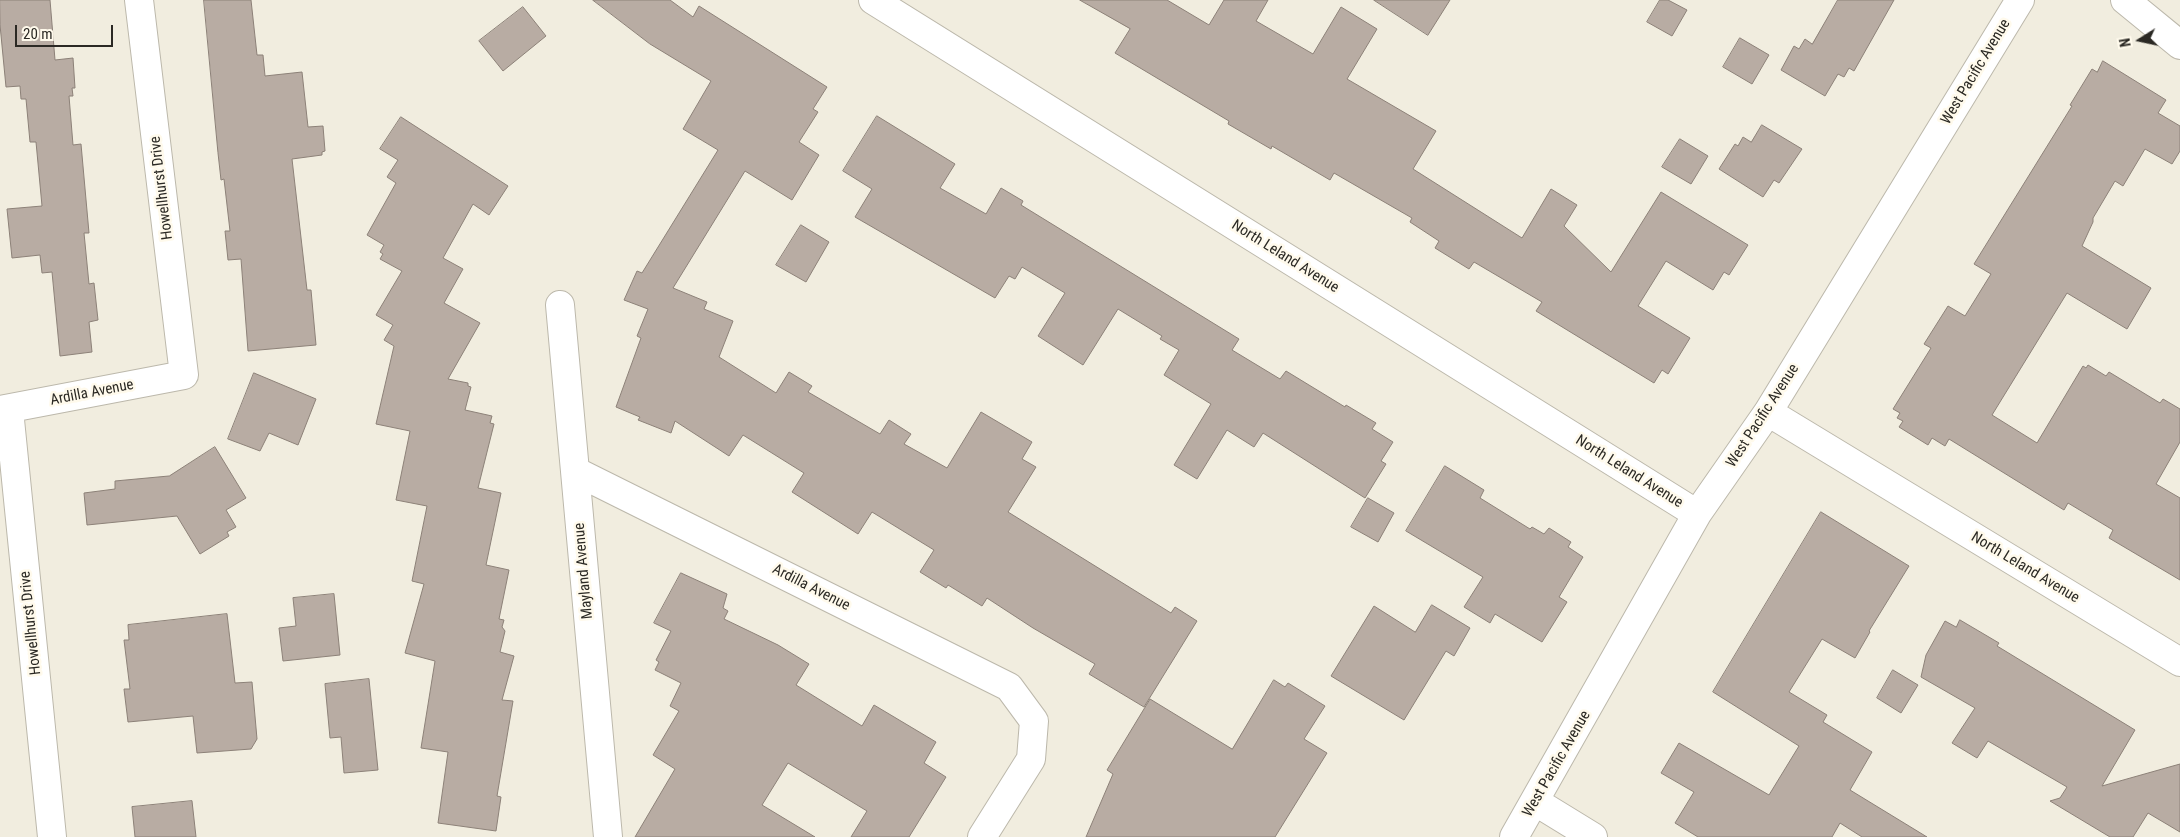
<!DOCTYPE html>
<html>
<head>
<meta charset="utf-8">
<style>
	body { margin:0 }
	#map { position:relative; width:2180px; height:837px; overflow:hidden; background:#f1eddf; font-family:"Roboto Condensed",sans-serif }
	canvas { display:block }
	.north { position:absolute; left:2115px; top:15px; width:50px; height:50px; -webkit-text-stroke:4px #fffaec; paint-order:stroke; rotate:260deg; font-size:14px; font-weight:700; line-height:20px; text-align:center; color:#2b2924 }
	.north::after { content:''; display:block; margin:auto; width:18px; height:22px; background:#2b2924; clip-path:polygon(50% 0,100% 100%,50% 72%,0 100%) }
	.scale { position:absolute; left:15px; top:25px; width:98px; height:22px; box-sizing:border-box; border:2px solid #2b2924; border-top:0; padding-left:6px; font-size:15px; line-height:18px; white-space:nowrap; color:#2b2924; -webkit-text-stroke:4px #fffaec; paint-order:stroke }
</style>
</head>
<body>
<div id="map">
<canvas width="2180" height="837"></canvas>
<div class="north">N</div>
<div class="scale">20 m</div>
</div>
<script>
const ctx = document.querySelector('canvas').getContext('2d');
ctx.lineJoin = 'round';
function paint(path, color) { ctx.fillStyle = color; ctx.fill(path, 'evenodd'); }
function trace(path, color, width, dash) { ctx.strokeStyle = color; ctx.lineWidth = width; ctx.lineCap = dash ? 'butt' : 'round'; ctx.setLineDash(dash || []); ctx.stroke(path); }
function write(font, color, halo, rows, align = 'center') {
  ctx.font = font + ' "Roboto Condensed",sans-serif'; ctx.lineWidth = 5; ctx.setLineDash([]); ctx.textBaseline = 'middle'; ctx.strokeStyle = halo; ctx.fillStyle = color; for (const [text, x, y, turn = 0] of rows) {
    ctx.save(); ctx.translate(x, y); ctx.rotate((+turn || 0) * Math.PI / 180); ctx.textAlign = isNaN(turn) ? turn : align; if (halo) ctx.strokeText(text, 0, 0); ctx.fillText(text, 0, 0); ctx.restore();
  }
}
const building = new Path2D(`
	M 0,0 L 50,0 L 55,60 L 73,58 L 75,88 L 72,88 L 73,96 L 69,96 L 73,145 L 81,144 L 89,233 L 84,233 L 89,284 L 94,283 L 98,320 L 89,322 L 92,352 L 60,356 L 52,272 L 42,273 L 40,255 L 12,258 L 7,209 L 42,206 L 36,142 L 30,142 L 26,99 L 21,99 L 20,86 L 6,87 L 0,25 Z
	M 204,0 L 251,0 L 257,55 L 263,55 L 265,76 L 302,72 L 308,127 L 323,126 L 325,151 L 322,152 L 322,155 L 292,159 L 307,290 L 311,290 L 316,345 L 248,351 L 241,259 L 228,260 L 225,231 L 230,231 L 224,179 L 221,180 L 218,153 Z
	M 593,0 L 670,0 L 693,17 L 699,6 L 827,87 L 813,109 L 818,112 L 799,142 L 819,155 L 792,200 L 745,171 L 673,288 L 707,302 L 704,309 L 733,321 L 719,357 L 776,393 L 789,372 L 812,386 L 808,392 L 880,434 L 889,420 L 911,434 L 904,444 L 947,468 L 981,412 L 1032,442 L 1022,459 L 1036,467 L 1008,512 L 1171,613 L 1175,607 L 1197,621 L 1144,707 L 1089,674 L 1095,664 L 1033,628 L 987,598 L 982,606 L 948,585 L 946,588 L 920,572 L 934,550 L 872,512 L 858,534 L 792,492 L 804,473 L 743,435 L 729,456 L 675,421 L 671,433 L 638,420 L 640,417 L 616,407 L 641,338 L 637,336 L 648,309 L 624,300 L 637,271 L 642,273 L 718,150 L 683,129 L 711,81 L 650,44 Z
	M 1080,0 L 1167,0 L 1209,25 L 1224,0 L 1268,0 L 1256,21 L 1313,54 L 1341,7 L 1377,29 L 1347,79 L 1436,131 L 1413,169 L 1522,238 L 1551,189 L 1577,205 L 1564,226 L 1611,272 L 1661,192 L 1748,245 L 1729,275 L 1724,272 L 1713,290 L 1666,261 L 1638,306 L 1690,338 L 1668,374 L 1662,370 L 1654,383 L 1536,311 L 1542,302 L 1474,262 L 1469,269 L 1435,248 L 1439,241 L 1410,222 L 1412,218 L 1334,173 L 1330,180 L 1272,146 L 1271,149 L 1228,124 L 1229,121 L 1115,53 L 1130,29 Z
	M 1374,0 L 1450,0 L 1428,35 Z
	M 1660,0 L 1668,0 L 1687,10 L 1672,36 L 1647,22 Z
	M 1838,0 L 1894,0 L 1854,71 L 1849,68 L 1844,77 L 1838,74 L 1825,96 L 1781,70 L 1794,46 L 1799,49 L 1805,39 L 1812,44 Z
	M 523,7 L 546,36 L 503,71 L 479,41 Z
	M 1740,38 L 1769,55 L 1752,84 L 1723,67 Z
	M 2103,61 L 2166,100 L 2158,113 L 2180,126 L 2180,151 L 2172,164 L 2145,149 L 2123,186 L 2115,181 L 2093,218 L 2093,222 L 2082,246 L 2151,288 L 2127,329 L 2067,293 L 1992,415 L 2037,443 L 2083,366 L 2086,368 L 2088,365 L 2106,376 L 2109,372 L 2160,403 L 2163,399 L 2180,409 L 2180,442 L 2156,484 L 2180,498 L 2180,580 L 2109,538 L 2113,530 L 2068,503 L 2064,510 L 1949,439 L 1945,446 L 1932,438 L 1928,445 L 1899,427 L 1903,421 L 1897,418 L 1900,413 L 1893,409 L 1931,348 L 1924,344 L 1948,306 L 1965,316 L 1991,274 L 1974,264 L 2072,106 L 2070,105 L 2092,69 L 2097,72 Z
	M 877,116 L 955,164 L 940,188 L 986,214 L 1001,188 L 1023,201 L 1021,205 L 1239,339 L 1232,350 L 1280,379 L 1286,371 L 1345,407 L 1346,405 L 1376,423 L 1372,429 L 1393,442 L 1381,461 L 1386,464 L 1365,498 L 1263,433 L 1254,447 L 1227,430 L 1197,479 L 1174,465 L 1211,404 L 1164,375 L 1179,350 L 1160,339 L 1162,336 L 1118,309 L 1083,365 L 1038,336 L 1065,293 L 1022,267 L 1015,279 L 1009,276 L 995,298 L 855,217 L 872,189 L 843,171 Z
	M 401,117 L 508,186 L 489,215 L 473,204 L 443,258 L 463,269 L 444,303 L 480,323 L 448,379 L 468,383 L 468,386 L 471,387 L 465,410 L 492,416 L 490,423 L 494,424 L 478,488 L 501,493 L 486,565 L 509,570 L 499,619 L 504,620 L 502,627 L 505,631 L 500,652 L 514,656 L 502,700 L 513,701 L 497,796 L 501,797 L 496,831 L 438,823 L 448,752 L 421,748 L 435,661 L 405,653 L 424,584 L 412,581 L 427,506 L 396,500 L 410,431 L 376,424 L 394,346 L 384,340 L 393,325 L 376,315 L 402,271 L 380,259 L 383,254 L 380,252 L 384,245 L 367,235 L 396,183 L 387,177 L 398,160 L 380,149 Z
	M 1762,125 L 1802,149 L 1779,183 L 1774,180 L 1763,197 L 1719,169 L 1735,144 L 1738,146 L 1743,137 L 1751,142 Z
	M 1680,139 L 1708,156 L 1691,184 L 1662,167 Z
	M 801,225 L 829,242 L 806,282 L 776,265 Z
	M 254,373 L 316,399 L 298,445 L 269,433 L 260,451 L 228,439 Z
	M 215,447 L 246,498 L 226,510 L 236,527 L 227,532 L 229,536 L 200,554 L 177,516 L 87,525 L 84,493 L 115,489 L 115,481 L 169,476 Z
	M 1445,466 L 1484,490 L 1480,498 L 1530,529 L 1532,527 L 1544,534 L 1549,528 L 1571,542 L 1568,547 L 1583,557 L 1559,597 L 1567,602 L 1542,642 L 1495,614 L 1490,623 L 1464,607 L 1483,577 L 1406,531 Z
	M 1368,498 L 1394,513 L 1378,542 L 1351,527 Z
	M 1821,512 L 1909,566 L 1869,631 L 1870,632 L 1855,658 L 1822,639 L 1789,692 L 1827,715 L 1823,722 L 1872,752 L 1850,790 L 1927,837 L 1862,837 L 1840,823 L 1832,837 L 1698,837 L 1675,823 L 1694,792 L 1661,773 L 1679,743 L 1769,795 L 1799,746 L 1713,692 Z
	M 681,573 L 727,594 L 723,608 L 728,611 L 724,619 L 778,645 L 809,664 L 796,685 L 862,726 L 874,705 L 936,742 L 924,763 L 946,777 L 909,837 L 851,837 L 867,811 L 788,763 L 762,805 L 815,837 L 635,837 L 675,769 L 653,755 L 679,711 L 670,706 L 681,683 L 655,670 L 659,662 L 656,660 L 671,631 L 654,623 Z
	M 334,594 L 340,655 L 283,661 L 279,628 L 296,626 L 293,598 Z
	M 1432,605 L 1470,628 L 1454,656 L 1446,651 L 1404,720 L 1331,676 L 1374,606 L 1415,632 Z
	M 227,614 L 235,683 L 252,682 L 257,739 L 251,749 L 197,753 L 193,716 L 128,722 L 124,689 L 130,689 L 124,640 L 129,640 L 128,625 Z
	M 1960,620 L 1999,643 L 1997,646 L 2135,730 L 2102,786 L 2180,764 L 2180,832 L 2148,813 L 2133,837 L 2110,837 L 2050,801 L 2060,798 L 2067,787 L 1988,741 L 1977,758 L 1952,743 L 1975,708 L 1921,677 L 1926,655 L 1945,621 L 1956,627 Z
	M 1893,670 L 1918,685 L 1901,713 L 1877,698 Z
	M 369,679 L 378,770 L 344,773 L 341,737 L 330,738 L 325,684 Z
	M 1274,680 L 1285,687 L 1288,683 L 1325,706 L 1304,739 L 1327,753 L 1275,837 L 1086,837 L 1113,774 L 1107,770 L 1150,699 L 1232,749 Z
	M 192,801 L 196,837 L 135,837 L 132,807 Z`);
paint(building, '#b8aca3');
trace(building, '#8c8178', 1);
const minor = new Path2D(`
	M 873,0 L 1697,514
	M 2125,0 L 2180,45
	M 560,305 L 608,837
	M 0,410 L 184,375 L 139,0
	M 9,410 L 52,837
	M 1768,412 L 2180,662
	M 575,471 L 1009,687 L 1034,721 L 1031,759 L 982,837
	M 1536,802 L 1593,837
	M 1514,837 L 1697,514 L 1768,412 L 2020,0`);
trace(minor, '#bcb8ab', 30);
trace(minor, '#fff', 28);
write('15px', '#2b2924', '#fffaec', [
	["West Pacific Avenue",1976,72,-59],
	["Howellhurst Drive",162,188,-97],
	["North Leland Avenue",1285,257,32],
	["Ardilla Avenue",92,393,-11],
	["West Pacific Avenue",1763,416,-57],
	["North Leland Avenue",1629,472,32],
	["North Leland Avenue",2025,568,31],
	["Mayland Avenue",584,571,-95],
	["Ardilla Avenue",811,588,27],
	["Howellhurst Drive",31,623,-96],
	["West Pacific Avenue",1557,764,-60]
]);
</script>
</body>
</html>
